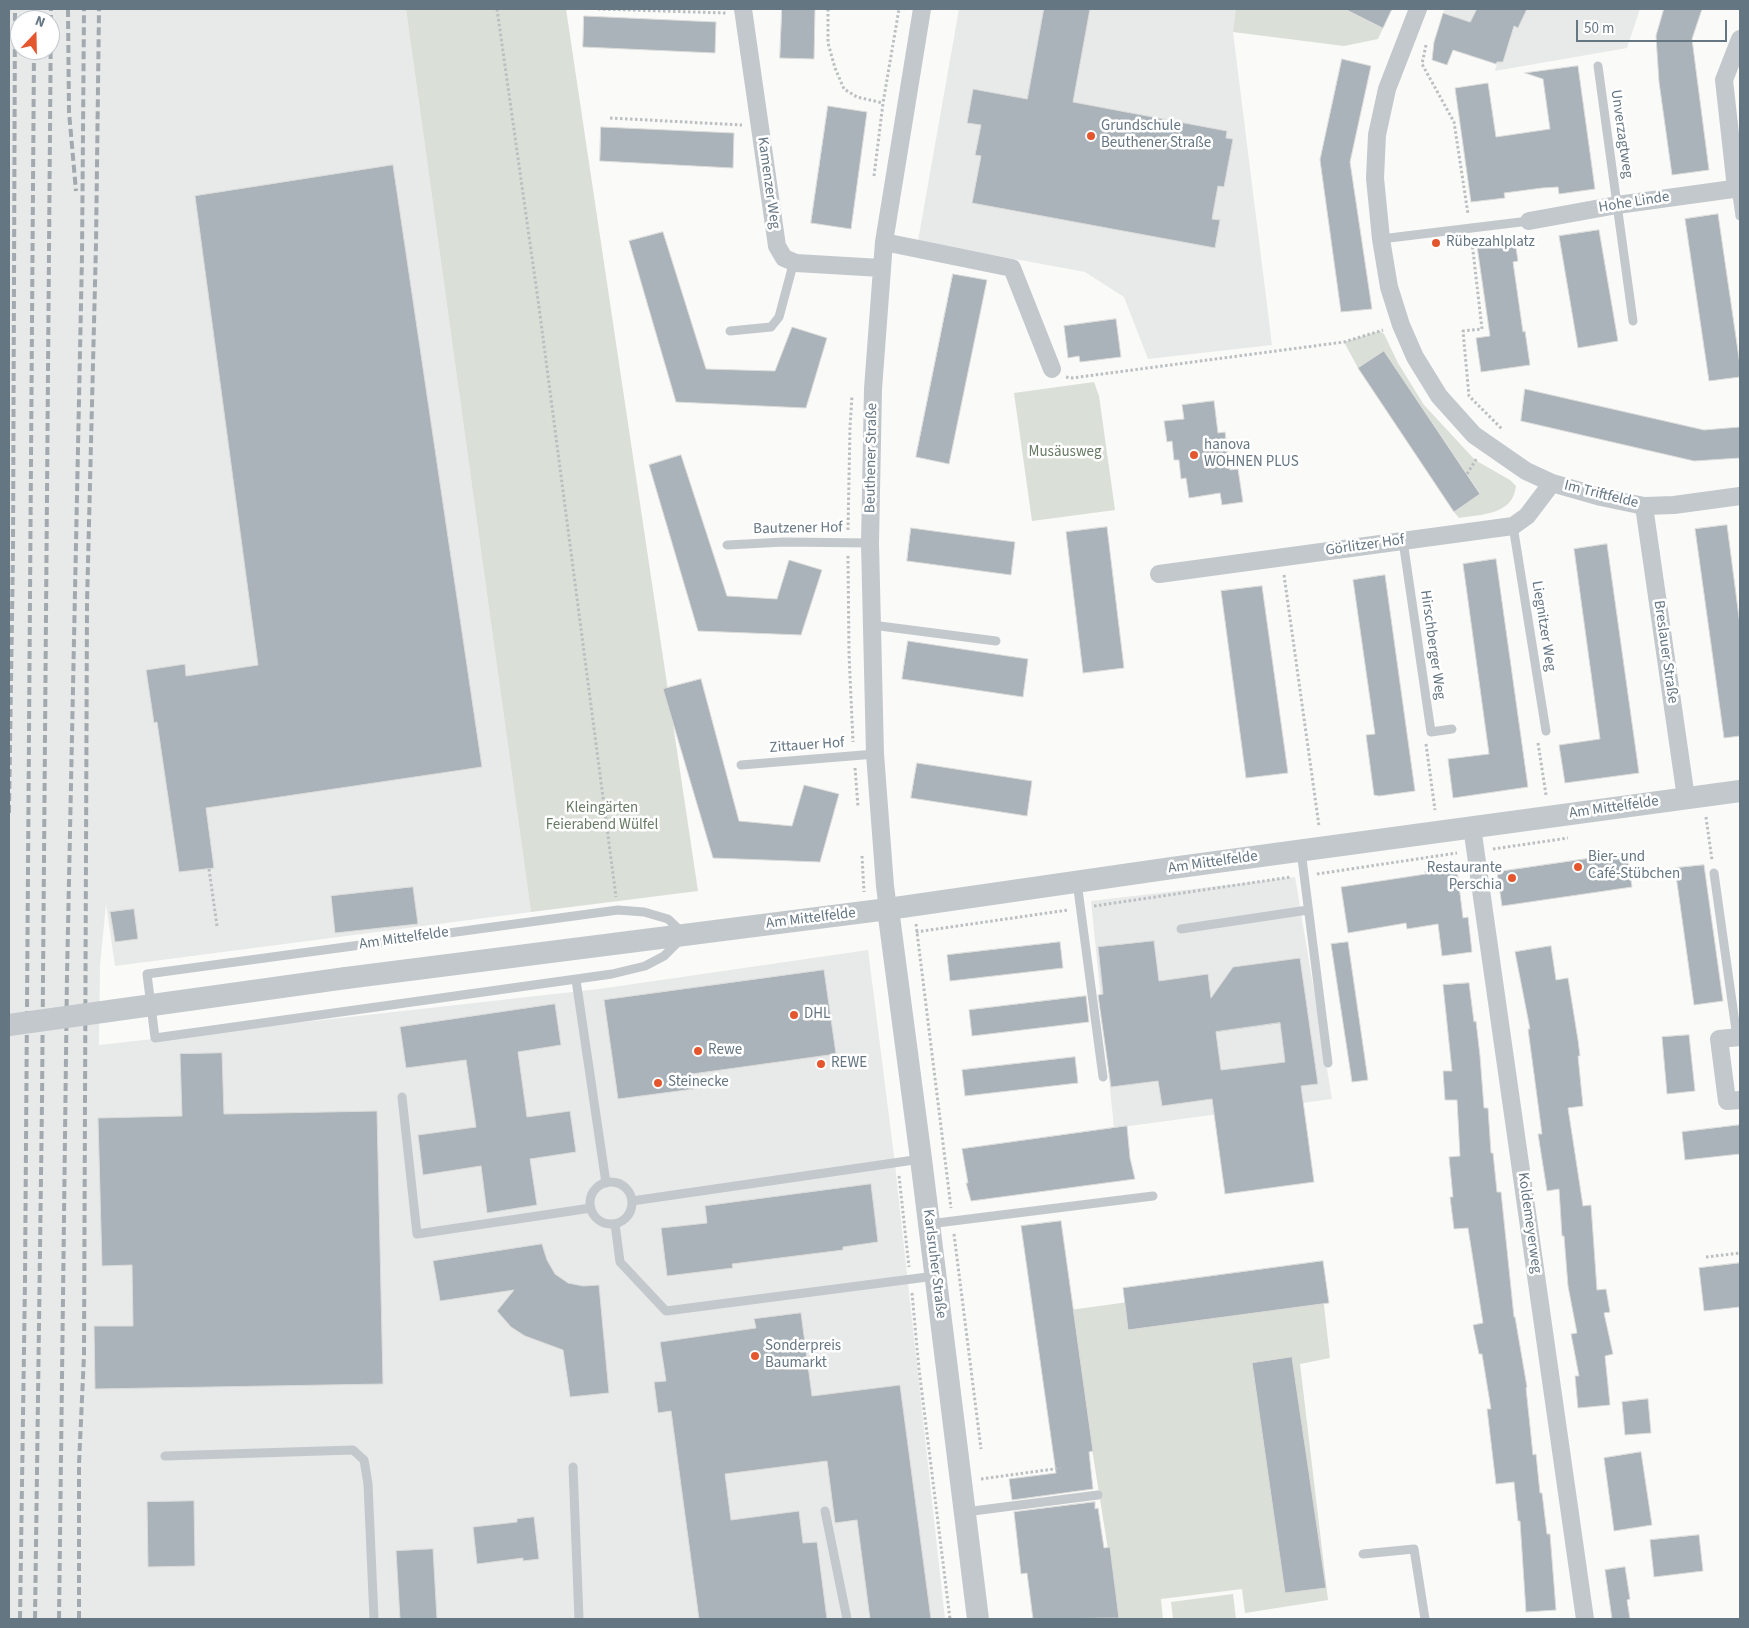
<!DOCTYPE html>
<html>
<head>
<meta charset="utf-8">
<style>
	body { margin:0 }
	#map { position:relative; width:1749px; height:1628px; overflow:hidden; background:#fafaf8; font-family:"Source Sans 3",sans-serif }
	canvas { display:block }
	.frame { position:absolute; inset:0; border:10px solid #657683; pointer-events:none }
	.north { position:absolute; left:10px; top:10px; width:50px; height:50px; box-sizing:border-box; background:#fff; border:1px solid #c1c8cd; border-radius:50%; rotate:21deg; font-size:14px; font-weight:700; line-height:20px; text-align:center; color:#657683 }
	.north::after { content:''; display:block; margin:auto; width:18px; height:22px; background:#e4572e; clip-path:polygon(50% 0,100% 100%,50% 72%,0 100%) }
	.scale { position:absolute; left:1576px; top:20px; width:151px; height:22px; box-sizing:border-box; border:2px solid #657683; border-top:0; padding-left:6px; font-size:15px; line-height:18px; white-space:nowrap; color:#657683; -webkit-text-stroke:4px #fff; paint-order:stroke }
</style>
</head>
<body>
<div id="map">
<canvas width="1749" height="1628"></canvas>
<div class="frame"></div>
<div class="north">N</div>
<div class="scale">50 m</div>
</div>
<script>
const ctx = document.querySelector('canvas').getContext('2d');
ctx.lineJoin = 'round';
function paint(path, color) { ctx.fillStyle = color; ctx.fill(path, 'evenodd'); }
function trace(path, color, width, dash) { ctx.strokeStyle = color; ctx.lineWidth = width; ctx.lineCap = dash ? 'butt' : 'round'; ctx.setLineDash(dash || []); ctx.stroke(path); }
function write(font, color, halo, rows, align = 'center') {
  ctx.font = font + ' "Source Sans 3",sans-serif'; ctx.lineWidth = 5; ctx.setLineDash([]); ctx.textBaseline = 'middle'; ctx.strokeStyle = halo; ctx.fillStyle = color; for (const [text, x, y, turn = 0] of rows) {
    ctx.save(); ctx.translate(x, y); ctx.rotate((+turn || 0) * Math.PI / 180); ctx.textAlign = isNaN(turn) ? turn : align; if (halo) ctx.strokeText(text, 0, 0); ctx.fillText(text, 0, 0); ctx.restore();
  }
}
paint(new Path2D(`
	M 9,9 L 406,9 L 531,912 L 115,966 L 106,904 L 100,966 L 99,1045 L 599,989 L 868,950 L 894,1156 L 945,1619 L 9,1619 ZM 20,20 L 50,20 L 50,50 L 20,50 Z
	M 959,9 L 1237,9 L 1233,32 L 1272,345 L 1148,359 L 1124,297 L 1085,272 L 918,241 Z
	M 1445,9 L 1640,9 L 1627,48 L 1495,71 L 1497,62 L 1503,62 L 1511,37 L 1443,13 Z
	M 1295,877 L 1332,1099 L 1114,1128 L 1091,901 Z`), '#e8e9e9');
paint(new Path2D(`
	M 406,9 L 566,9 L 698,891 L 531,912 Z
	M 1236,9 L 1345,9 L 1383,28 L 1378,39 L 1344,46 L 1233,32 Z
	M 1380,331 L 1384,334 L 1398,363 L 1424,405 L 1475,460 L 1510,480 L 1516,486 C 1513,515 1482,514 1459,518 L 1454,512 L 1480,493 L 1384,351 L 1358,368 L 1344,342 Z
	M 1094,382 L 1099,396 L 1115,510 L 1032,521 L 1014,393 Z
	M 1194,1293 L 1323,1297 L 1330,1358 L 1300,1364 L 1328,1600 L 1245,1613 L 1242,1589 L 1161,1599 L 1163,1619 L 1119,1619 L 1070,1310 Z
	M 1233,1594 L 1236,1619 L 1173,1619 L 1171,1602 Z`), '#dadfd7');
const building = new Path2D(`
	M 782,9 L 815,9 L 814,59 L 780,58 Z
	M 1044,9 L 1090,9 L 1073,102 L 1227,131 L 1226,138 L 1233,139 L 1224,187 L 1218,186 L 1212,219 L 1220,220 L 1215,248 L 972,203 L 981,156 L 975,155 L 981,125 L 967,123 L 973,89 L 1027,99 Z
	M 1345,9 L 1392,9 L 1383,28 Z
	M 1477,9 L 1527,9 L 1518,28 L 1514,26 L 1503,62 L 1497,62 L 1496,64 L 1453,50 L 1447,65 L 1432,60 L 1434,42 L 1443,13 L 1470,22 Z
	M 1664,9 L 1702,9 L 1692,39 L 1709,170 L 1672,175 L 1659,82 L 1656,36 Z
	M 584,16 L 716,22 L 715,53 L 583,47 Z
	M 1342,59 L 1371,66 L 1350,162 L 1372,309 L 1341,312 L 1320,160 Z
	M 1578,66 L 1595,189 L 1559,194 L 1558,187 L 1542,188 L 1504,193 L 1505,198 L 1471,202 L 1455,88 L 1488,83 L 1496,137 L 1550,129 L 1543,79 L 1525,73 Z
	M 828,106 L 867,112 L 851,229 L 811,223 Z
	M 601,127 L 734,133 L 733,168 L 600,161 Z
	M 393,165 L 482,767 L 206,808 L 214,868 L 179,872 L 157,722 L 154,723 L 146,670 L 185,664 L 186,676 L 258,665 L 195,196 Z
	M 1718,214 L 1740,365 L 1740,377 L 1709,381 L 1685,219 Z
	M 1599,230 L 1618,341 L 1578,348 L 1559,236 Z
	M 663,232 L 706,369 L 775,371 L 792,327 L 827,338 L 806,408 L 676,402 L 629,241 Z
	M 1515,241 L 1518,261 L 1513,262 L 1523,332 L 1525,331 L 1530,365 L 1481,372 L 1476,338 L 1490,336 L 1477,246 Z
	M 953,274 L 987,280 L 949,464 L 916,457 Z
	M 1116,319 L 1121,357 L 1080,362 L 1079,356 L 1068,358 L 1064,326 Z
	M 1384,351 L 1480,494 L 1454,512 L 1358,368 Z
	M 1525,389 L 1704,430 L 1740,427 L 1740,458 L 1694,461 L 1521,421 Z
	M 1214,401 L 1218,433 L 1225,432 L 1230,470 L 1238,469 L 1243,502 L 1222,505 L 1220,493 L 1189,498 L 1186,478 L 1181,479 L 1179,460 L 1174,460 L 1172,441 L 1167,442 L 1164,421 L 1184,419 L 1182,405 Z
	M 681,455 L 727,596 L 777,599 L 789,560 L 822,570 L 801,635 L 698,631 L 649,465 Z
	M 1727,525 L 1740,625 L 1740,736 L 1724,738 L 1695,529 Z
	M 1107,527 L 1124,668 L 1083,673 L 1066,532 Z
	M 911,528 L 1015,542 L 1011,575 L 907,561 Z
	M 1607,544 L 1639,773 L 1565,783 L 1559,745 L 1600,739 L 1574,549 Z
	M 1496,559 L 1528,787 L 1453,798 L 1448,759 L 1489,754 L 1463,564 Z
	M 1385,575 L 1415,791 L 1379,796 L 1374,795 L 1366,735 L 1375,734 L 1353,580 Z
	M 1262,586 L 1288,773 L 1246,778 L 1221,591 Z
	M 908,641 L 1028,659 L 1023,697 L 902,679 Z
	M 701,679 L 739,821 L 792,826 L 804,785 L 839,794 L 820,862 L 713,858 L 663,689 Z
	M 917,763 L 1032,781 L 1027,816 L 911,798 Z
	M 1627,853 L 1632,887 L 1502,906 L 1497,872 Z
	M 1704,865 L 1723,1001 L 1694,1005 L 1675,868 Z
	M 1457,869 L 1463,918 L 1468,917 L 1472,952 L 1442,956 L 1438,924 L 1407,929 L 1406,923 L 1348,933 L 1341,887 L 1426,874 L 1425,872 Z
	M 413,887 L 418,924 L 335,933 L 331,896 Z
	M 134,909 L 138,939 L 115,942 L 110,912 Z
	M 1154,941 L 1159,981 L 1208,974 L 1211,998 L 1233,967 L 1300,958 L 1318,1084 L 1301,1086 L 1314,1182 L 1225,1194 L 1212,1099 L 1162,1106 L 1158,1081 L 1111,1087 L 1098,995 L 1103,994 L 1098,947 ZM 1280,1023 L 1285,1062 L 1221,1070 L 1216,1032 Z
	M 1060,942 L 1063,968 L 950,981 L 947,955 Z
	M 1348,942 L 1368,1080 L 1352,1082 L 1331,944 Z
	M 1551,946 L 1556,980 L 1568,978 L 1578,1040 L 1580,1056 L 1578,1056 L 1583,1106 L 1568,1108 L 1583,1206 L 1591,1205 L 1597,1290 L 1606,1289 L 1610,1312 L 1604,1313 L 1613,1354 L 1605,1356 L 1610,1405 L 1578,1408 L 1575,1376 L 1579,1376 L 1571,1334 L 1577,1333 L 1568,1286 L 1564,1236 L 1562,1236 L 1559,1189 L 1547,1191 L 1538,1134 L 1542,1134 L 1528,1029 L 1530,1029 L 1515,952 Z
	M 824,970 L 836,1054 L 692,1074 L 694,1089 L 618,1099 L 604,1000 Z
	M 1469,983 L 1474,1022 L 1476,1021 L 1480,1056 L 1484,1108 L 1488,1108 L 1491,1153 L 1493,1153 L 1497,1192 L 1501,1192 L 1514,1317 L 1515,1317 L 1527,1387 L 1526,1388 L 1533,1455 L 1536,1454 L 1540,1493 L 1542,1493 L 1547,1534 L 1550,1534 L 1556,1610 L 1526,1612 L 1520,1521 L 1518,1521 L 1514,1482 L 1496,1484 L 1487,1409 L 1491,1409 L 1482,1354 L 1479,1354 L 1473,1325 L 1483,1323 L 1468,1228 L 1454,1229 L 1450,1197 L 1453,1197 L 1449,1157 L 1460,1156 L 1457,1100 L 1445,1100 L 1443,1071 L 1452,1071 L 1443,985 Z
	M 1086,996 L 1089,1022 L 972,1036 L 969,1010 Z
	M 555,1004 L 561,1045 L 518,1052 L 527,1117 L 570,1111 L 576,1152 L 530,1159 L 537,1205 L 487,1213 L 481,1166 L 423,1175 L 418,1135 L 476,1127 L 466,1060 L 406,1068 L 400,1027 Z
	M 1689,1035 L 1695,1091 L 1667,1094 L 1662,1037 Z
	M 222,1053 L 224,1114 L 377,1111 L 383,1384 L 95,1389 L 94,1326 L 133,1326 L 132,1265 L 102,1266 L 98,1118 L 182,1116 L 180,1054 Z
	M 1075,1057 L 1078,1083 L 965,1096 L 962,1070 Z
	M 1740,1125 L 1740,1154 L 1685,1160 L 1682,1132 Z
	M 1127,1126 L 1130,1158 L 1135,1179 L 971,1201 L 966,1183 L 968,1183 L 962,1149 Z
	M 871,1184 L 878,1242 L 843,1247 L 843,1250 L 732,1264 L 733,1268 L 667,1276 L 661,1228 L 707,1223 L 705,1206 Z
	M 1061,1221 L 1093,1451 L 1089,1452 L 1093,1489 L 1012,1500 L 1009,1479 L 1056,1473 L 1021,1226 Z
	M 542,1244 L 547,1260 L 555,1274 L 568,1283 L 583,1286 L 599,1285 L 609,1393 L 570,1397 L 563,1350 L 525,1336 L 511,1327 L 497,1311 L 514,1290 L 440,1301 L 433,1261 Z
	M 1323,1261 L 1329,1303 L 1128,1330 L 1123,1288 Z
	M 1740,1263 L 1740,1307 L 1704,1311 L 1699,1268 Z
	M 801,1313 L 812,1396 L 900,1385 L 931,1619 L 870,1619 L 857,1520 L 835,1523 L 827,1461 L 725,1474 L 731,1520 L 799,1511 L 803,1543 L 817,1542 L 827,1619 L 699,1619 L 671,1411 L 658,1413 L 654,1382 L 666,1381 L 660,1342 L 756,1328 L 754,1319 Z
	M 1292,1357 L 1326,1588 L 1285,1593 L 1252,1363 Z
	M 1648,1399 L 1651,1433 L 1625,1435 L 1622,1402 Z
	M 1641,1452 L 1652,1525 L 1614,1531 L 1604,1458 Z
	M 194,1501 L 195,1566 L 148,1567 L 147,1502 Z
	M 1095,1502 L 1095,1509 L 1098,1508 L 1104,1548 L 1110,1547 L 1119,1618 L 1033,1619 L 1027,1573 L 1021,1574 L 1014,1512 Z
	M 534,1517 L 539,1559 L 523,1561 L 523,1558 L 477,1564 L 473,1527 L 517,1522 L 517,1519 Z
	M 1699,1535 L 1703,1571 L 1654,1577 L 1650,1540 Z
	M 433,1549 L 437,1619 L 400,1619 L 396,1551 Z
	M 1625,1567 L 1630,1599 L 1627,1600 L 1630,1619 L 1612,1619 L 1605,1570 Z`);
paint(building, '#aab3b9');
trace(building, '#dcdcda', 1);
trace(new Path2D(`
	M 497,9 L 539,307 L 616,897
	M 598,9 L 726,13
	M 828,9 L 828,43 L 835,68 L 844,89 L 857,97 L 883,103
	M 1426,45 L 1422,64 L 1454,122 L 1468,214
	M 610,118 L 742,125
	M 874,176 L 883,103 L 899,9
	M 1472,242 L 1482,329 L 1463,331 L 1469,396 L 1502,429
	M 1066,377 L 1072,378 L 1344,342 L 1383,330
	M 1467,474 L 1477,458
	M 848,530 L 850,427 L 852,396
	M 848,556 L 849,654 L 853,742
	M 1284,575 L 1319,826
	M 1538,743 L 1546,795
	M 1426,744 L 1435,810
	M 855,768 L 858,807
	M 1706,817 L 1712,860
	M 1493,849 L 1568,838
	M 862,856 L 864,892
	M 209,869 L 217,926
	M 1317,874 L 1457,853
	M 1094,906 L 1291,877
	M 916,924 L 951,1208
	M 916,932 L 1068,910
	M 899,1176 L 909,1267
	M 954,1234 L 981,1449
	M 1706,1257 L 1740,1253
	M 912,1293 L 919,1369 L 950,1619
	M 981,1479 L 1061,1468`), '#bbbfc2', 3, [2.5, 2.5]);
trace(new Path2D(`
	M 1598,66 L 1633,321
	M 1736,188 L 1740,216
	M 1381,239 L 1529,221
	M 730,331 L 771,327 L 779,317 L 794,261
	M 1513,526 L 1546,731
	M 1403,541 L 1431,732 L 1452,729
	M 727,545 L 784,542 L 870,543
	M 872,625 L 996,641
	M 741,765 L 875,754
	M 1301,851 L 1328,1063
	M 1714,873 L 1737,1037
	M 1077,882 L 1103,1077
	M 618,910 L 644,912 L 668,919 L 685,935 L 664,956 L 645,966 L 612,974 L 155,1038 L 147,974 Z
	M 1181,929 L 1308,910
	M 576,980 L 606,1183
	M 402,1097 L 417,1234 L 591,1208
	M590 1203a21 21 0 1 1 42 0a21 21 0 1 1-42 0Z
	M 632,1201 L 921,1159
	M 615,1224 L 620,1262 L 666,1311 L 935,1276
	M 929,1224 L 1153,1196
	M 165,1456 L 353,1450 L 364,1460 L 368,1484 L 374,1619
	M 573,1467 L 579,1619
	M 825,1511 L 847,1619
	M 965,1512 L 1098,1495
	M 1363,1554 L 1414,1549 L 1425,1619`), '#c3c8cc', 9);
trace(new Path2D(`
	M 743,9 L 777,246 L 784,258 L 796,263 L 881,268
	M 1418,9 L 1387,89 L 1377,135 L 1375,178 L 1381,239 L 1389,287 L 1401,325 L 1415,357 L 1439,396 L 1474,435 L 1526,471 L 1552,483 L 1601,497 L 1644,506 L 1674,505 L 1740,496
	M 1736,188 L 1724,80 L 1740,39
	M 1529,221 L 1617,205 L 1740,188
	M 884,242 L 1012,268 L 1052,369
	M 1644,506 L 1686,798
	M 1159,574 L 1513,526 L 1527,516 L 1552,483
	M 1472,827 L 1585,1619
	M 888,909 L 885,886 L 875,754 L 870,543 L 873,389 L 884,242 L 922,9
	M 1740,1037 L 1719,1039 L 1727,1101 L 1740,1100`), '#c3c8cc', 18);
trace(new Path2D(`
	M 888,909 L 921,1159 L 978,1619
	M 346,978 L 888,909 L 1172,868 L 1740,791`), '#c3c8cc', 22);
trace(new Path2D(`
	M 34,9 L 34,20
	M 68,9 L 69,112 L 76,191
	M 9,813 L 13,552 L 15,9
	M 20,1619 L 25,1281 L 34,50
	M 35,1619 L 42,1102 L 51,9
	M 59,1619 L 67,976 L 82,256 L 84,9
	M 79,1619 L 79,1464 L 84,1355 L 87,603 L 96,244 L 99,9`), '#a2aab0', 4, [8, 4]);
trace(new Path2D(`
	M 9,1025 L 346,978`), '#c3c8cc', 22);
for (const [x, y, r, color] of [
	[1091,136,5,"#e4572e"],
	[1436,243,5,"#e4572e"],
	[1194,455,5,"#e4572e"],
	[1578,867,5,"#e4572e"],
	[1512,878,5,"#e4572e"],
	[794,1015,5,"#e4572e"],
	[698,1051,5,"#e4572e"],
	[821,1064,5,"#e4572e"],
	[658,1083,5,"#e4572e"],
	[755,1356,5,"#e4572e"]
]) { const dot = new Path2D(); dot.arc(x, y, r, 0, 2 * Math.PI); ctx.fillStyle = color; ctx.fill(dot); trace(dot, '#fff', 2); }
write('15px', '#657683', '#fff', [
	["Grundschule",1101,127],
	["Beuthener Straße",1101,144],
	["Rübezahlplatz",1446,243],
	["hanova",1204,446],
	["WOHNEN PLUS",1204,463],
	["Bier- und",1588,858],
	["Café-Stübchen",1588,875],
	["Restaurante",1502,869,"right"],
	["Perschia",1502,886,"right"],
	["DHL",804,1015],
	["Rewe",708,1051],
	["REWE",831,1064],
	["Steinecke",668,1083],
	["Sonderpreis",765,1347],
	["Baumarkt",765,1364]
], 'left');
write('15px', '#657683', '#fff', [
	["Unverzagtweg",1621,134,82],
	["Kamenzer Weg",768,183,82],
	["Hohe Linde",1634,203,-9],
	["Beuthener Straße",872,458,-89],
	["Im Triftfelde",1601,495,14],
	["Bautzener Hof",798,529,-1],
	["Görlitzer Hof",1365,546,-8],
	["Liegnitzer Weg",1543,626,81],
	["Hirschberger Weg",1432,645,82],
	["Breslauer Straße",1665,652,82],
	["Zittauer Hof",807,746,-4],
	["Am Mittelfelde",1614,808,-8],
	["Am Mittelfelde",1213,863,-8],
	["Am Mittelfelde",811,919,-7],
	["Am Mittelfelde",404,939,-8],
	["Koldemeyerweg",1529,1223,82],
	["Karlsruher Straße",934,1264,83]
]);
write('15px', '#687a64', '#fff', [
	["Musäusweg",1065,453],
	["Kleingärten",602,809],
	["Feierabend Wülfel",602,826]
]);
</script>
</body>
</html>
